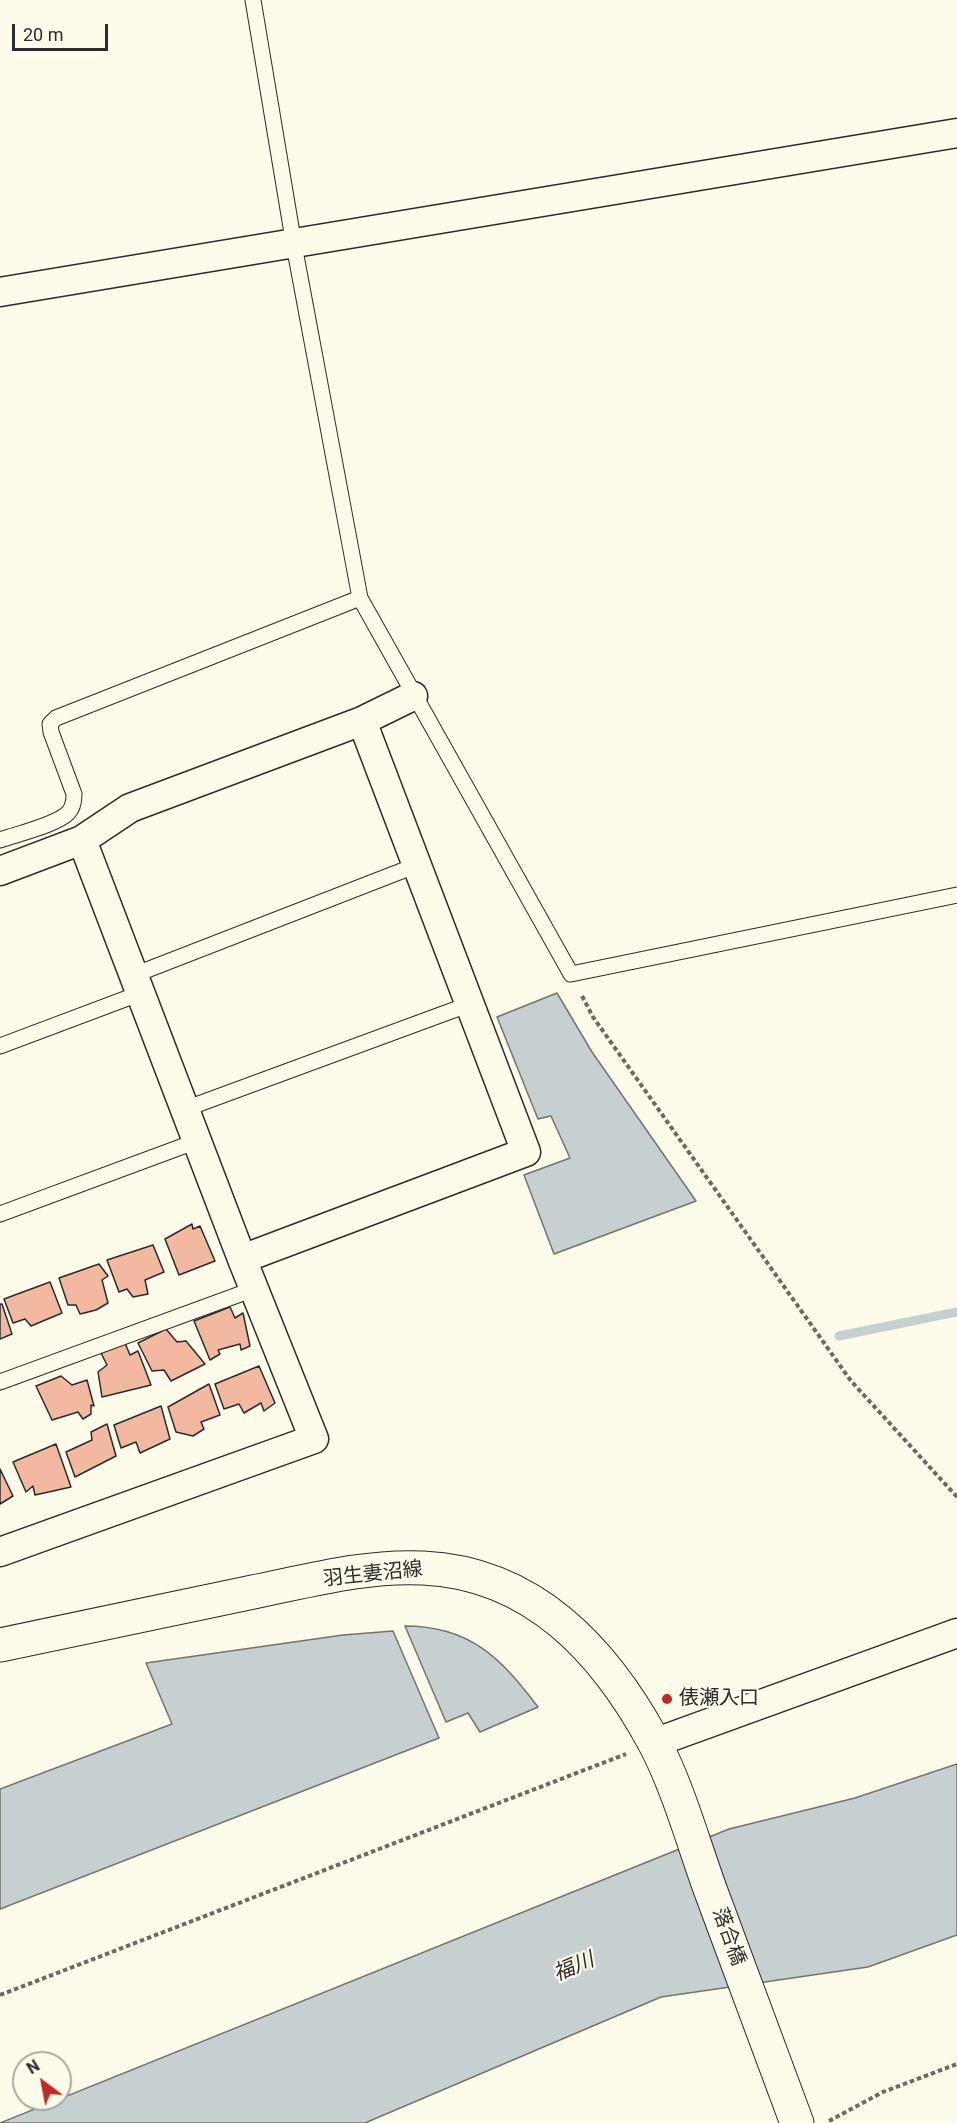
<!DOCTYPE html>
<html>
<head>
<meta charset="utf-8">
<style>
	body { margin:0 }
	#map { position:relative; width:957px; height:2123px; overflow:hidden; background:#fdfbea; font-family:Roboto,sans-serif }
	canvas { display:block }
	.north { position:absolute; left:12px; top:2051px; width:60px; height:60px; box-sizing:border-box; background:#fdfbea; border:2px solid #a9a89e; border-radius:50%; rotate:328deg; font-size:16px; font-weight:700; line-height:24px; text-align:center; color:#2b2b2b }
	.north::after { content:''; display:block; margin:auto; width:21px; height:27px; background:#c62828; clip-path:polygon(50% 0,100% 100%,50% 72%,0 100%) }
	.scale { position:absolute; left:12px; top:24px; width:96px; height:27px; box-sizing:border-box; border:3px solid #2b2b2b; border-top:0; padding-left:8px; font-size:18px; line-height:21px; white-space:nowrap; color:#2b2b2b; -webkit-text-stroke:4px #fdfbea; paint-order:stroke }
</style>
</head>
<body>
<div id="map">
<canvas width="957" height="2123"></canvas>
<div class="north">N</div>
<div class="scale">20 m</div>
</div>
<script>
const ctx = document.querySelector('canvas').getContext('2d');
ctx.lineJoin = 'round';
function paint(path, color) { ctx.fillStyle = color; ctx.fill(path, 'evenodd'); }
function trace(path, color, width, dash) { ctx.strokeStyle = color; ctx.lineWidth = width; ctx.lineCap = dash ? 'butt' : 'round'; ctx.setLineDash(dash || []); ctx.stroke(path); }
function write(font, color, halo, rows, align = 'center') {
  ctx.font = font + ' Roboto,"Noto Sans JP",sans-serif'; ctx.lineWidth = 4.5; ctx.setLineDash([]); ctx.textBaseline = 'middle'; ctx.strokeStyle = halo; ctx.fillStyle = color; for (const [text, x, y, turn = 0] of rows) {
    ctx.save(); ctx.translate(x, y); ctx.rotate((+turn || 0) * Math.PI / 180); ctx.textAlign = isNaN(turn) ? turn : align; if (halo) ctx.strokeText(text, 0, 0); ctx.fillText(text, 0, 0); ctx.restore();
  }
}
const water = new Path2D(`
	M 557,993 L 592,1052 L 696,1201 L 554,1254 L 524,1175 L 570,1158 L 551,1116 L 538,1119 L 497,1017 Z
	M 405,1626 C 470,1626 501,1658 538,1707 L 480,1732 L 468,1713 L 446,1722 Z
	M 393,1631 L 439,1738 L 0,1909 L 0,1789 L 172,1724 L 146,1663 L 343,1635 Z
	M 957,1764 L 957,1935 L 868,1967 L 661,1997 L 365,2123 L 0,2123 L 729,1829 L 855,1798 Z`);
paint(water, '#c7d0d0');
trace(water, '#74746e', 1.5);
trace(new Path2D(`
	M 839,1336 L 957,1312`), '#c7d0d0', 9);
const building = new Path2D(`
	M 192,1224 L 193,1229 L 200,1226 L 215,1261 L 179,1275 L 165,1239 Z
	M 153,1245 L 164,1272 L 145,1280 L 148,1294 L 133,1297 L 127,1289 L 119,1292 L 107,1260 Z
	M 99,1264 L 108,1276 L 102,1280 L 108,1303 L 96,1310 L 80,1314 L 76,1305 L 68,1305 L 59,1278 Z
	M 50,1282 L 62,1313 L 31,1326 L 25,1319 L 13,1323 L 4,1299 Z
	M 0,1304 L 2,1304 L 12,1334 L 0,1339 Z
	M 230,1307 L 235,1318 L 243,1313 L 250,1346 L 241,1350 L 240,1344 L 218,1350 L 220,1354 L 210,1360 L 194,1321 Z
	M 166,1329 L 177,1342 L 186,1341 L 205,1364 L 171,1381 L 164,1370 L 152,1371 L 138,1343 Z
	M 125,1343 L 130,1355 L 138,1351 L 151,1385 L 102,1397 L 98,1372 L 107,1365 L 101,1353 Z
	M 259,1366 L 275,1403 L 264,1411 L 261,1403 L 244,1413 L 239,1404 L 224,1409 L 215,1384 Z
	M 61,1376 L 72,1385 L 87,1380 L 94,1406 L 91,1405 L 91,1414 L 83,1419 L 78,1412 L 52,1420 L 36,1386 Z
	M 209,1384 L 220,1415 L 201,1422 L 204,1429 L 193,1436 L 176,1432 L 168,1407 Z
	M 161,1406 L 170,1439 L 140,1453 L 136,1442 L 121,1448 L 114,1425 Z
	M 107,1424 L 116,1456 L 75,1477 L 66,1452 L 92,1440 L 91,1432 Z
	M 56,1444 L 71,1487 L 35,1495 L 33,1486 L 26,1492 L 13,1462 Z
	M 0,1469 L 13,1496 L 0,1504 Z`);
paint(building, '#f2b8a0');
trace(building, '#2b2b2b', 1.5);
const service = new Path2D(`
	M 253,0 L 294,245 L 360,598 L 571,974 L 957,895
	M 0,840 C 17,834 56,825 68,813 C 73,808 74,801 74,794 L 51,732 L 50,724 L 56,718 L 360,598
	M 134,975 L 417,865
	M 0,1046 L 141,993
	M 185,1109 L 470,1004
	M 0,1214 L 197,1141
	M 0,1382 L 254,1289`);
const minor = new Path2D(`
	M 0,292 L 957,133
	M 0,871 L 82,840 L 130,808 L 362,721 L 413,696
	M 242,1259 L 526,1152 L 362,721
	M 0,1552 L 314,1439 L 242,1259 L 82,840
	M 654,1743 L 957,1633`);
const primary = new Path2D(`
	M 0,1645 C 84,1627 168,1609 253,1592 C 308,1581 366,1565 423,1568 C 533,1573 604,1650 654,1742 C 678,1786 695,1849 713,1897 C 741,1973 769,2048 797,2123`);
trace(service, '#2b2b2b', 17);
trace(minor, '#2b2b2b', 31);
trace(primary, '#2b2b2b', 35);
trace(new Path2D(`
	M 582,996 L 593,1017 L 851,1381 L 957,1497
	M 0,1995 L 626,1754
	M 829,2121 L 883,2092 L 957,2064`), '#6a6964', 4, [4.5, 3]);
trace(service, '#fdfbea', 15);
trace(minor, '#fdfbea', 28);
trace(primary, '#fdfbea', 33);
for (const [x, y, r, color] of [
	[667,1699,6,"#c62828"]
]) { const dot = new Path2D(); dot.arc(x, y, r, 0, 2 * Math.PI); ctx.fillStyle = color; ctx.fill(dot); trace(dot, '#fdfbea', 2); }
write('20px', '#2b2b2b', '#fdfbea', [
	["羽生妻沼線",373,1575,-6],
	["落合橋",728,1937,70]
]);
write('20px', '#2b2b2b', '#fdfbea', [
	["俵瀬入口",679,1699]
], 'left');
write('italic 21px', '#2b2b2b', '#fdfbea', [
	["福川",574,1968,-23]
]);
</script>
</body>
</html>
